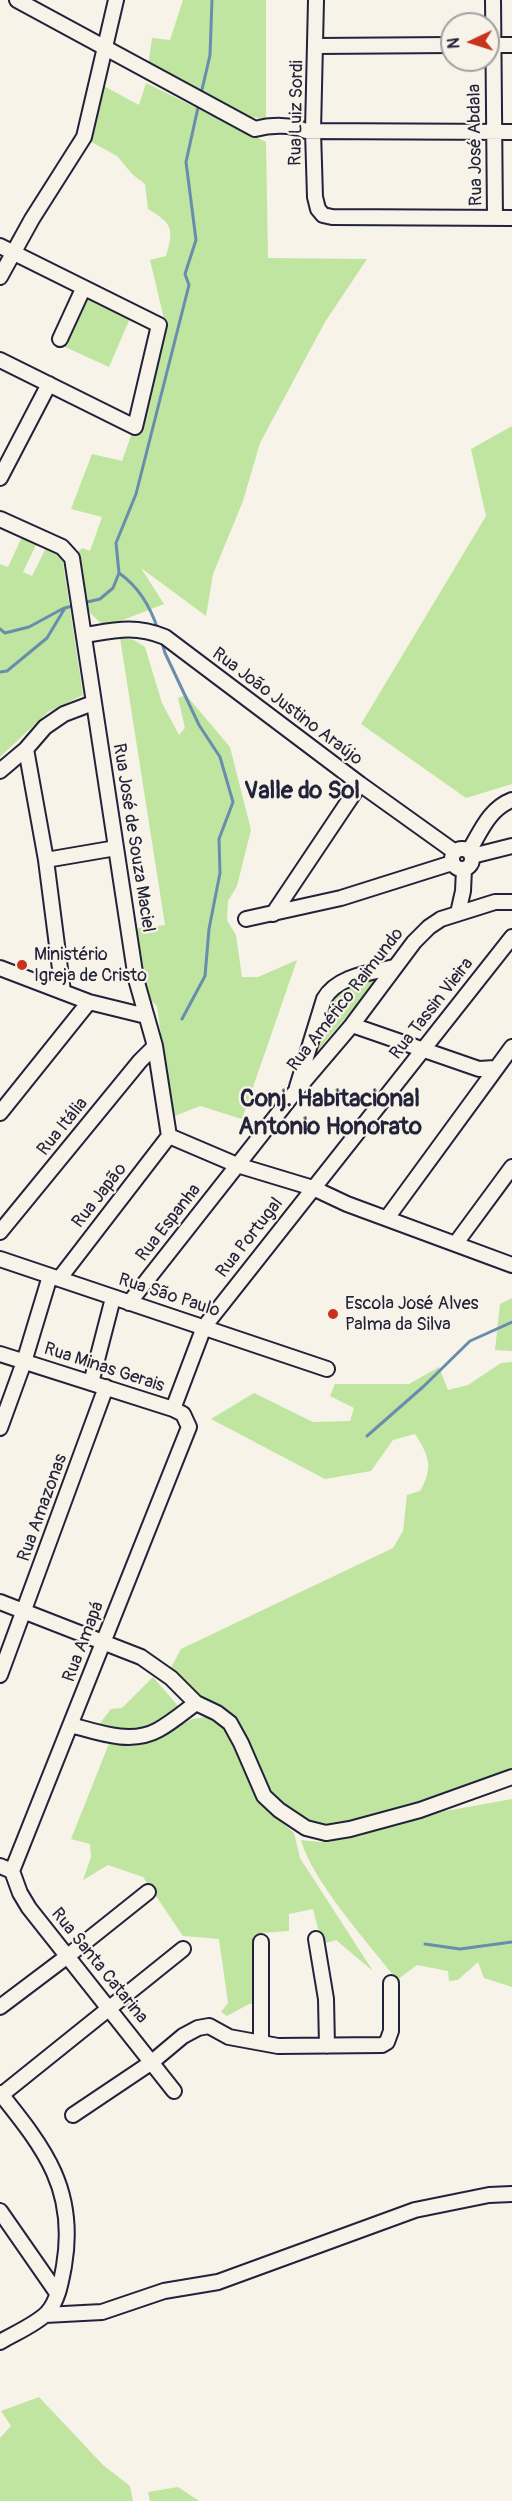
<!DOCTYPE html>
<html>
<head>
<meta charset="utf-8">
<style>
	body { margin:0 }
	#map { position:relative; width:512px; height:2501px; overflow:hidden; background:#f7f3e8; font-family:Pangolin,sans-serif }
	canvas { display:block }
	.north { position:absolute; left:440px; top:12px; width:60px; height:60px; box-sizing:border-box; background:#f7f3e8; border:2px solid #a29fa3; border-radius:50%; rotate:266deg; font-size:16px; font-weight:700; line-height:24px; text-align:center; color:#22223b }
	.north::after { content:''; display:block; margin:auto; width:21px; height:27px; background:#c8321e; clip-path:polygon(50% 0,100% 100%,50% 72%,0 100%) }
</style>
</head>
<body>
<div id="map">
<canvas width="512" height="2501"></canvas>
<div class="north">N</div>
</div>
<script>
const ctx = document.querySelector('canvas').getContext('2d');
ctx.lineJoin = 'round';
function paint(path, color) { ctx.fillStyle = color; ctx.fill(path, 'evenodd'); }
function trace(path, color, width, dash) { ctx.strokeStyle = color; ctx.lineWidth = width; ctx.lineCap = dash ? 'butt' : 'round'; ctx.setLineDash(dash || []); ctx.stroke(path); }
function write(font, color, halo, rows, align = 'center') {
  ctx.font = font + ' Pangolin,sans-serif'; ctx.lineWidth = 4.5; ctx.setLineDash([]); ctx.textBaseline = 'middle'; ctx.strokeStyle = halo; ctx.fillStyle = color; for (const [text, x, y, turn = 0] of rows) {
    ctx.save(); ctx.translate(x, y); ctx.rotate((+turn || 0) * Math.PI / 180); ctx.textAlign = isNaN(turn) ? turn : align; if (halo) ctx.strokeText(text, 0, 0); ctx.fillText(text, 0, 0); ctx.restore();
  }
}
paint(new Path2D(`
	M 183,0 L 266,0 L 266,119 L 251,117 L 148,66 L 152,38 L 170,40 Z
	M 146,83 L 266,142 L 268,258 L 367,259 L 325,322 L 260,443 L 243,501 L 213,574 L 206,616 L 141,568 L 164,604 L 105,627 L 86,609 L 76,554 L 82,548 L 90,551 L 102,517 L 71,509 L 92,454 L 122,461 L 132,433 L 138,433 L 166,327 L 150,260 L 166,256 C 174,229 173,224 148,209 L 145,184 L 132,174 L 117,156 L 86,139 L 100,84 L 139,105 Z
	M 86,295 L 131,316 L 109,367 L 63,346 Z
	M 512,426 L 512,784 L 466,798 L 361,724 L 486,516 L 471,449 Z
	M 22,537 L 37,543 L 23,572 L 32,576 L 46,548 L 62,556 L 83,695 L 48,712 L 0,757 L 0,564 L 8,567 Z
	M 120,638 L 134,640 L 145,647 L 162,703 L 179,735 L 185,728 L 178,698 L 186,695 L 230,747 L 251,830 L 237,886 L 228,901 L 227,920 L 236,935 L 242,977 L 258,977 L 297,960 L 242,1119 L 200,1106 L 172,1117 L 157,1006 L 144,995 L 133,929 L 165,925 Z
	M 378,977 L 378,980 L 313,1056 L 334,989 Z
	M 512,1298 L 512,1351 L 495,1350 L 500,1304 Z
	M 512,1362 L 512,1770 L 337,1828 L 307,1824 L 267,1798 L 237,1726 L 191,1696 L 168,1673 L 181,1649 L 393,1548 L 403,1531 L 407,1495 L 420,1491 C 434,1467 429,1456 415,1434 L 393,1440 L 371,1471 L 325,1479 L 211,1419 L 254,1393 L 313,1422 L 350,1421 L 354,1408 L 330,1396 L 335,1384 L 409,1384 L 439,1367 L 448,1390 L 468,1385 L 501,1363 Z
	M 153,1677 L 179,1707 L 152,1727 L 119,1732 L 97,1727 L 111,1709 L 122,1708 Z
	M 212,1716 L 229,1731 L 260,1803 L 294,1833 L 300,1858 L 373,1971 L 336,1940 L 322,1944 L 313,1909 L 289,1914 L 289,1931 L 260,1933 L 255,2004 L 249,2004 L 227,2016 L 221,2012 L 228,2003 L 219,1939 L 183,1936 L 143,1877 L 108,1865 L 83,1880 L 91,1857 L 90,1844 L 71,1839 L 110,1741 L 119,1744 L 159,1738 L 192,1719 Z
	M 512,1799 L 512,1987 L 484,1978 L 478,1962 L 458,1980 L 449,1981 L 448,1971 L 417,1965 L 397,1980 C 370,1945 312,1881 301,1840 L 320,1842 L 390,1821 Z
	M 39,2397 L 103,2465 L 130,2486 L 133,2501 L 0,2501 L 0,2438 L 11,2426 L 1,2411 Z
	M 178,2487 L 199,2501 L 150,2501 L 148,2492 Z`), '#bfe5a0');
trace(new Path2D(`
	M 201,94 L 210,55 L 212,0
	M 119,573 C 139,587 151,608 158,630
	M 83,603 L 100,599 L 113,588 L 119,573 L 116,543 L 136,494 L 189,285 L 185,274 L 196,240 L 186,162 L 199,103
	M 0,629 L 5,633 L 29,627 L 64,608
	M 161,639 L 165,653 L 199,725 L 220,757 L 233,802 L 219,839 L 220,873 L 209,929 L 205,976 L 182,1019
	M 0,672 L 7,671 L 47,638 L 65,608 L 76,605
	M 367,1436 L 424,1386 L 470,1341 L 512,1322
	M 425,1944 L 460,1949 L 512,1942`), '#698dad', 3);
const minor = new Path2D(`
	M 17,0 L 255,129 C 270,125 292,124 306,131 L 512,132
	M 316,0 L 313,131 L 315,197 L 318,209 L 323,215 L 332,217 L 512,218
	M 493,0 L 495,218
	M 488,45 L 512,45
	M 316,46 L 452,45
	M 0,246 L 159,325 L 135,427 L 0,360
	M 0,277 L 32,219 L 84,137 L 116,0
	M 60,339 L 83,289
	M 0,478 L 49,384
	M 0,519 L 62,547 L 72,558 L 136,979 L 155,1046 L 169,1136
	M 85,635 C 116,630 135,625 165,637 L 360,784 L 455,852
	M 26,749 L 46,860 L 63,992
	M 0,771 L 26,749 L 45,727 L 64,714 L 93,703
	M452 859a10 10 0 1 1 20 0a10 10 0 1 1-20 0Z
	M 469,851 C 481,831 489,809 512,800
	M 472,856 L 512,846
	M 46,860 L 116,848
	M 458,913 L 463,891 L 464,869
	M 273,914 L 360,784
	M 246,919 L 341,898 L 452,863
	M 0,968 L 89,1002 L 146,1016
	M 352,1025 L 479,1069 L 495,1068
	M 297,1087 L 324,999 C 337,976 370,973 394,967
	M 0,1113 L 89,1002
	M 169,1136 L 237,1165 L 313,1188 L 347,1204 L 512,1265
	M 387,1218 L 512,1047
	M 0,1232 L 140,1061 L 155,1046
	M 456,1243 L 512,1167
	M 0,1259 L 327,1369
	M 59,1279 L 169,1136
	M 129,1303 L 295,1092 L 352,1025 L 414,942 L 429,927 L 441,919 L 495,902 L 512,902
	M 0,1354 L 173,1409 L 183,1414 L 189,1427 L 12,1871
	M 91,1383 L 113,1298
	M 173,1409 L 204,1327 L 512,937
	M 0,1428 L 24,1362 L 50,1276
	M 0,1602 L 141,1657 L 171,1678 L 196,1703 L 217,1713 L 230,1723 L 241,1743 L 264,1796 L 279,1810 L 306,1828 L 326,1833 L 350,1829 L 420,1810 L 512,1777
	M 0,1675 L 106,1387
	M 71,1725 C 97,1732 131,1745 158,1730 C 171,1723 184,1712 196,1703
	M 0,1866 L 12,1871 L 20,1893 L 29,1908 L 174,2091
	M 316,1939 L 326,1999 L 327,2046
	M 261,1942 L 261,2043
	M 0,2007 L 69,1955 L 148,1892
	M 0,2093 C 45,2149 77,2190 64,2266 C 61,2282 58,2301 47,2313 C 35,2325 15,2333 0,2342
	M 0,2096 L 183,1949
	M 73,2115 L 152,2062 L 183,2036 L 198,2028 L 209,2026 L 229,2037 L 278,2046 L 382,2045 L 387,2042 L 391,2031 L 391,1983
	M 0,2211 L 57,2293
	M 45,2315 L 102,2312 L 164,2291 L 218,2282 L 415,2210 L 489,2195 L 512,2194`);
trace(minor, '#22223b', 18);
trace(minor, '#f7f3e8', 14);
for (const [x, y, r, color] of [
	[22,965,6,"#c8321e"],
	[333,1314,6,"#c8321e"]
]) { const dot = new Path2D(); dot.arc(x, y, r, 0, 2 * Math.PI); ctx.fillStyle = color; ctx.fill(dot); trace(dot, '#f7f3e8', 2); }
write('18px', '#22223b', '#f7f3e8', [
	["Rua Luiz Sordi",297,113,-89],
	["Rua José Abdala",476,145,-91],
	["Rua João Justino Araújo",287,707,37],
	["Rua José de Souza Maciel",133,838,81],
	["Rua Américo Raimundo",346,1000,-52],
	["Rua Tassin Vieira",432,1009,-52],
	["Rua Itália",63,1127,-51],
	["Rua Japão",100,1196,-52],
	["Rua Espanha",169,1223,-52],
	["Rua Portugal",250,1238,-52],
	["Rua São Paulo",169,1296,18],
	["Rua Minas Gerais",104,1368,18],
	["Rua Amazonas",43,1508,-70],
	["Rua Amapá",84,1642,-69],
	["Rua Santa Catarina",99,1966,51]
]);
write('18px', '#22223b', '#f7f3e8', [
	["Ministério",34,955],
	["Igreja de Cristo",34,976],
	["Escola José Alves",345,1304],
	["Palma da Silva",345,1325]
], 'left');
write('bold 24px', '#22223b', '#f7f3e8', [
	["Valle do Sol",302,792],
	["Conj. Habitacional",330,1100],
	["Antonio Honorato",330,1128]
]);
</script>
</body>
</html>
